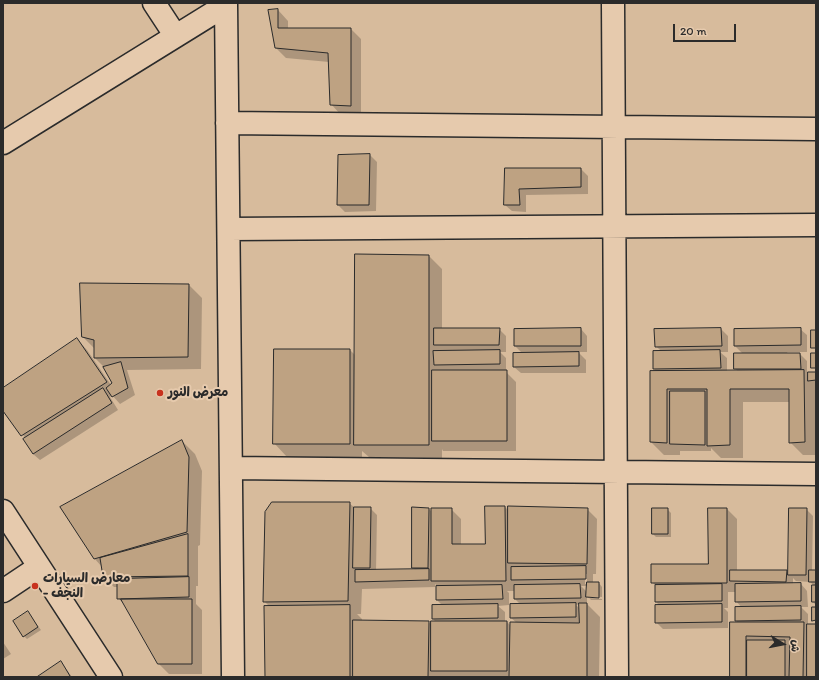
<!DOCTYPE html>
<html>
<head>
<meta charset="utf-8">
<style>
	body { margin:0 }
	#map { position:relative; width:819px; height:680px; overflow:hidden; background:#e7caaa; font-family:Itim,"Playpen Sans Arabic",sans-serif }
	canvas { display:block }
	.frame { position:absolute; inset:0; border:4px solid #2b2b2b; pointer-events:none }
	.north { position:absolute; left:763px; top:624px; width:40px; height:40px; -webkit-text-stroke:3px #e6caad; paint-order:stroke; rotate:100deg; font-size:11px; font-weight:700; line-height:16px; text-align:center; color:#2b2b2b }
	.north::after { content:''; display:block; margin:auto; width:14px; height:18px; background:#2b2b2b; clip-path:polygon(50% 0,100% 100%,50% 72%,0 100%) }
	.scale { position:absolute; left:673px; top:24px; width:63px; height:18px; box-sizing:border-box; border:2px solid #2b2b2b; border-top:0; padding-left:5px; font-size:12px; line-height:14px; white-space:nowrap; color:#2b2b2b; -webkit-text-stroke:3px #e6caad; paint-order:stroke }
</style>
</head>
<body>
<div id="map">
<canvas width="819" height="680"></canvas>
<div class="frame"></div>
<div class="north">ش</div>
<div class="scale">20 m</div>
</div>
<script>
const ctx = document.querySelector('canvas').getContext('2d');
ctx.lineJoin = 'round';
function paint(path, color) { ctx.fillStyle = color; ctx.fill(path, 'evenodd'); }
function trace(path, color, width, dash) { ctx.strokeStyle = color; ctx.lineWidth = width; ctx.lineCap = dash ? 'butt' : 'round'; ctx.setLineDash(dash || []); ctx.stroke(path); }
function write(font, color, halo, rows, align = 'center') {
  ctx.font = font + ' Itim,"Playpen Sans Arabic",sans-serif'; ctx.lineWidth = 4; ctx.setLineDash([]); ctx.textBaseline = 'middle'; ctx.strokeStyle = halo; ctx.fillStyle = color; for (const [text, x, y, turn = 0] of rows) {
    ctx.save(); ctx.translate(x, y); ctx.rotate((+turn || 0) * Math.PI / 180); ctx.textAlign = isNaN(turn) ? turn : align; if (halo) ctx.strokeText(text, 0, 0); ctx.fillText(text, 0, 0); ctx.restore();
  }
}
paint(new Path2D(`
	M 3,3 L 816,3 L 816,677 L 3,677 Z`), '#d7bb9c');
paint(new Path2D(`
	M 278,10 L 288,21 L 288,29 L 351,29 L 361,39 L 361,115 L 341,115 L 331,104 L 329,62 L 286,58 L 276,48 Z
	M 370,155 L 377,162 L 376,211 L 345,212 L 338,205 Z
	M 506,169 L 581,169 L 588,176 L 588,194 L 526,195 L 526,212 L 512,211 L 505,205 Z
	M 429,256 L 442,269 L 442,329 L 499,329 L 506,336 L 506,352 L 500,352 L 506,358 L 506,372 L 516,382 L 516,451 L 443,451 L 442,449 L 442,458 L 369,457 L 362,451 L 362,457 L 287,457 L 274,443 L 350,350 L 356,356 Z
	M 189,285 L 202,298 L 201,369 L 127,370 L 135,395 L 120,404 L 112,395 L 110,397 L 118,410 L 40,460 L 33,454 L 26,439 L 3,409 L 3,390 L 77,339 L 87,350 L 111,385 L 113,383 L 104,367 L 95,358 L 95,349 L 83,337 Z
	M 581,329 L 587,336 L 587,352 L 578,352 L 586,360 L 586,373 L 521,373 L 514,367 L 523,354 L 515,346 Z
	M 721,329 L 728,336 L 728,352 L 720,352 L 727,358 L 727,372 L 738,372 L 735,368 L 743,354 L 735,346 L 800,329 L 807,335 L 807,352 L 787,352 L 788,354 L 800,354 L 807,361 L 807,374 L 809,377 L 816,373 L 816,455 L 803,455 L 790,442 L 790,402 L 743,402 L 743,458 L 721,458 L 711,448 L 711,451 L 680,451 L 680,455 L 664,455 L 651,442 L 657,372 L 654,369 L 662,352 L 656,346 Z
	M 182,441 L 195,454 L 202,471 L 200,545 L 198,546 L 198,586 L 196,586 L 196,604 L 202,610 L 202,674 L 169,674 L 159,664 L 125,605 L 118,598 L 118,587 L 114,587 L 104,577 L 102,567 L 94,558 Z
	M 349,503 L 355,508 L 370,508 L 377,515 L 376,571 L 415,570 L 413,568 L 429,509 L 432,512 L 451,509 L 461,519 L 461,545 L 486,545 L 486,507 L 505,507 L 509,511 L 587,509 L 597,519 L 596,574 L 593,574 L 593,583 L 599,583 L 602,587 L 602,597 L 589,596 L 589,598 L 602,599 L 602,600 L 591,600 L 587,596 L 587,604 L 600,617 L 599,677 L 266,677 L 270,607 L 264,601 ZM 585,574 L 587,574 L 587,584 L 585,584 ZM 435,584 L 439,587 L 437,600 L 443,606 L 433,619 L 436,622 L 432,625 L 428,622 L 362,621 L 362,619 L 357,614 L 361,614 L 362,589 L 435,587 ZM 581,586 L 588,586 L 588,593 ZM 507,591 L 515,591 L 515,599 L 521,605 L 511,618 L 517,623 L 511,626 L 507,622 L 505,622 L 505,612 L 498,606 L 509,605 L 509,593 ZM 580,604 L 580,609 L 576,605 Z
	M 653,509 L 667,509 L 671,513 L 671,537 L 656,537 L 653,534 Z
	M 727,509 L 737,519 L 737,571 L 786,571 L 789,574 L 806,509 L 813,516 L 812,571 L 816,571 L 816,605 L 813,602 L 813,586 L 815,586 L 810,582 L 796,581 L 793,578 L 793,584 L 801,584 L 807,591 L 808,607 L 801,607 L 808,614 L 808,625 L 816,625 L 816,677 L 731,677 L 738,623 L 736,620 L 742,608 L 736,601 L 736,592 L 728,592 L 728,608 L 724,608 L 728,612 L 728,628 L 663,629 L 656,622 L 660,606 L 656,602 L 656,586 L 652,582 L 709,565 Z
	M 28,613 L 41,630 L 27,639 L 24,636 Z
	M 3,642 L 11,654 L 3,659 Z
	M 61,662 L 72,677 L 39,677 Z`), '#0003');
const building = new Path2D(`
	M 278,9 L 278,28 L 351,28 L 351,106 L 330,105 L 328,53 L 275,48 L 268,10 Z
	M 370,154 L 369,205 L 337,205 L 338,155 Z
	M 505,168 L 581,168 L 581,187 L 519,189 L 520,205 L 504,205 Z
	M 355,254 L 429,255 L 429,445 L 354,445 Z
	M 80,283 L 189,284 L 188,357 L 94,358 L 94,340 L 82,337 Z
	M 434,328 L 500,328 L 499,345 L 434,345 Z
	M 581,328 L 581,346 L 514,346 L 514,329 Z
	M 721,328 L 722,346 L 655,347 L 654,329 Z
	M 801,328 L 801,345 L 734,346 L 734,329 Z
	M 811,330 L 816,330 L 816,348 L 811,348 Z
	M 77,338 L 107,382 L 21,436 L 3,411 L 3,388 Z
	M 274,349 L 350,349 L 350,444 L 273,444 Z
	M 500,350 L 500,364 L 434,365 L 433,351 Z
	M 720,350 L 721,368 L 653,369 L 653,351 Z
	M 579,352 L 579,366 L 513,367 L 513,353 Z
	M 734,353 L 800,353 L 801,369 L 734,369 Z
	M 811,353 L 816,353 L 816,368 L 811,368 Z
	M 121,362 L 128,388 L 112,397 L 106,388 L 112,383 L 103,367 Z
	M 432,370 L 507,370 L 507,441 L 432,441 Z
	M 804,370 L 805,442 L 789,443 L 789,389 L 730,389 L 730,445 L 707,446 L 707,389 L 667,389 L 667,443 L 650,442 L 650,371 Z
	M 808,372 L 816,372 L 816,380 L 808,381 Z
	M 103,388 L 112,403 L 33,454 L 23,439 Z
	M 670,391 L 705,391 L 705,445 L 670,444 Z
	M 182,440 L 189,457 L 187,532 L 94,559 L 60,507 Z
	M 272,502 L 350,502 L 348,601 L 263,602 L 265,512 Z
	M 485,506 L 505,506 L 506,581 L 431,581 L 431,508 L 452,508 L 452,544 L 485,544 Z
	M 508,506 L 588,508 L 587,564 L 508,563 Z
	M 354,507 L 371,507 L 370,568 L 353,568 Z
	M 412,507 L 429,508 L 428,568 L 412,568 Z
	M 652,508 L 668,508 L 668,534 L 652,534 Z
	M 708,508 L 727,508 L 727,583 L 651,583 L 651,564 L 708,564 Z
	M 789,508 L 807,508 L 806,575 L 788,575 Z
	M 188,534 L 188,576 L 103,577 L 100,558 Z
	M 586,566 L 586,579 L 511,580 L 511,567 Z
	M 429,569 L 429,580 L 355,582 L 355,570 Z
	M 730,570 L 787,570 L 786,582 L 730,581 Z
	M 809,570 L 816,570 L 816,582 L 809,582 Z
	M 189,577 L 189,597 L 117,599 L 117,579 Z
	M 587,582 L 599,582 L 599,598 L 586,597 Z
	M 801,583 L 801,601 L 735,602 L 735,584 Z
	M 580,584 L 581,598 L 514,599 L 514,585 Z
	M 722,584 L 722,601 L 655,602 L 655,585 Z
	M 502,585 L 503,599 L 436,600 L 436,586 Z
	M 812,585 L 816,585 L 816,602 L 812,602 Z
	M 121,599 L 192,599 L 192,664 L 158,664 Z
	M 576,603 L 576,617 L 510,618 L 510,604 Z
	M 579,603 L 587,603 L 587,677 L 509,677 L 510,622 L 579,623 Z
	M 498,604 L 498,618 L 432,619 L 432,605 Z
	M 722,604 L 722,622 L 655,623 L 655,605 Z
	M 350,605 L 350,677 L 265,677 L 264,606 Z
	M 801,606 L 801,620 L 735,621 L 735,607 Z
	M 812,607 L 816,607 L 816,620 L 812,621 Z
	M 28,611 L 38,627 L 23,637 L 13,621 Z
	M 353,620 L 429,621 L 428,677 L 353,677 Z
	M 431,621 L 507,621 L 507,671 L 431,671 Z
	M 730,622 L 804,622 L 803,677 L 789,677 L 790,637 L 746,636 L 746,677 L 730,677 Z
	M 807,624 L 816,624 L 816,677 L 807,677 Z
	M 747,640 L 785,640 L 785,677 L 747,677 Z
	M 61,661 L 70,676 L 68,677 L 37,677 Z`);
paint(building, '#bea282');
trace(building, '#2b2b2b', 1);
const minor = new Path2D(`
	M 154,3 L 175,35
	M 226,3 L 233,677
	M 613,3 L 617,677
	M 227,123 L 816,129
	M 3,143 L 226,5
	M 229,229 L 816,225
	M 231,468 L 816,474
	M 3,511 L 111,677
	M 3,591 L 39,567`);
trace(minor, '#2b2b2b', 25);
trace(minor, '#e6caad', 22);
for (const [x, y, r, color] of [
	[160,393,4,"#c8321e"],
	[35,586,4,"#c8321e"]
]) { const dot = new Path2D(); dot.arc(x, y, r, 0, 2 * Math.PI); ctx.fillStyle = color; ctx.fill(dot); trace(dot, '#e6caad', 1.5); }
write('bold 13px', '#2b2b2b', '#e6caad', [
	["معرض النور",168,393],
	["معارض السيارات",43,579],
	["- النجف",43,594]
], 'left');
</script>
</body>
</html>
